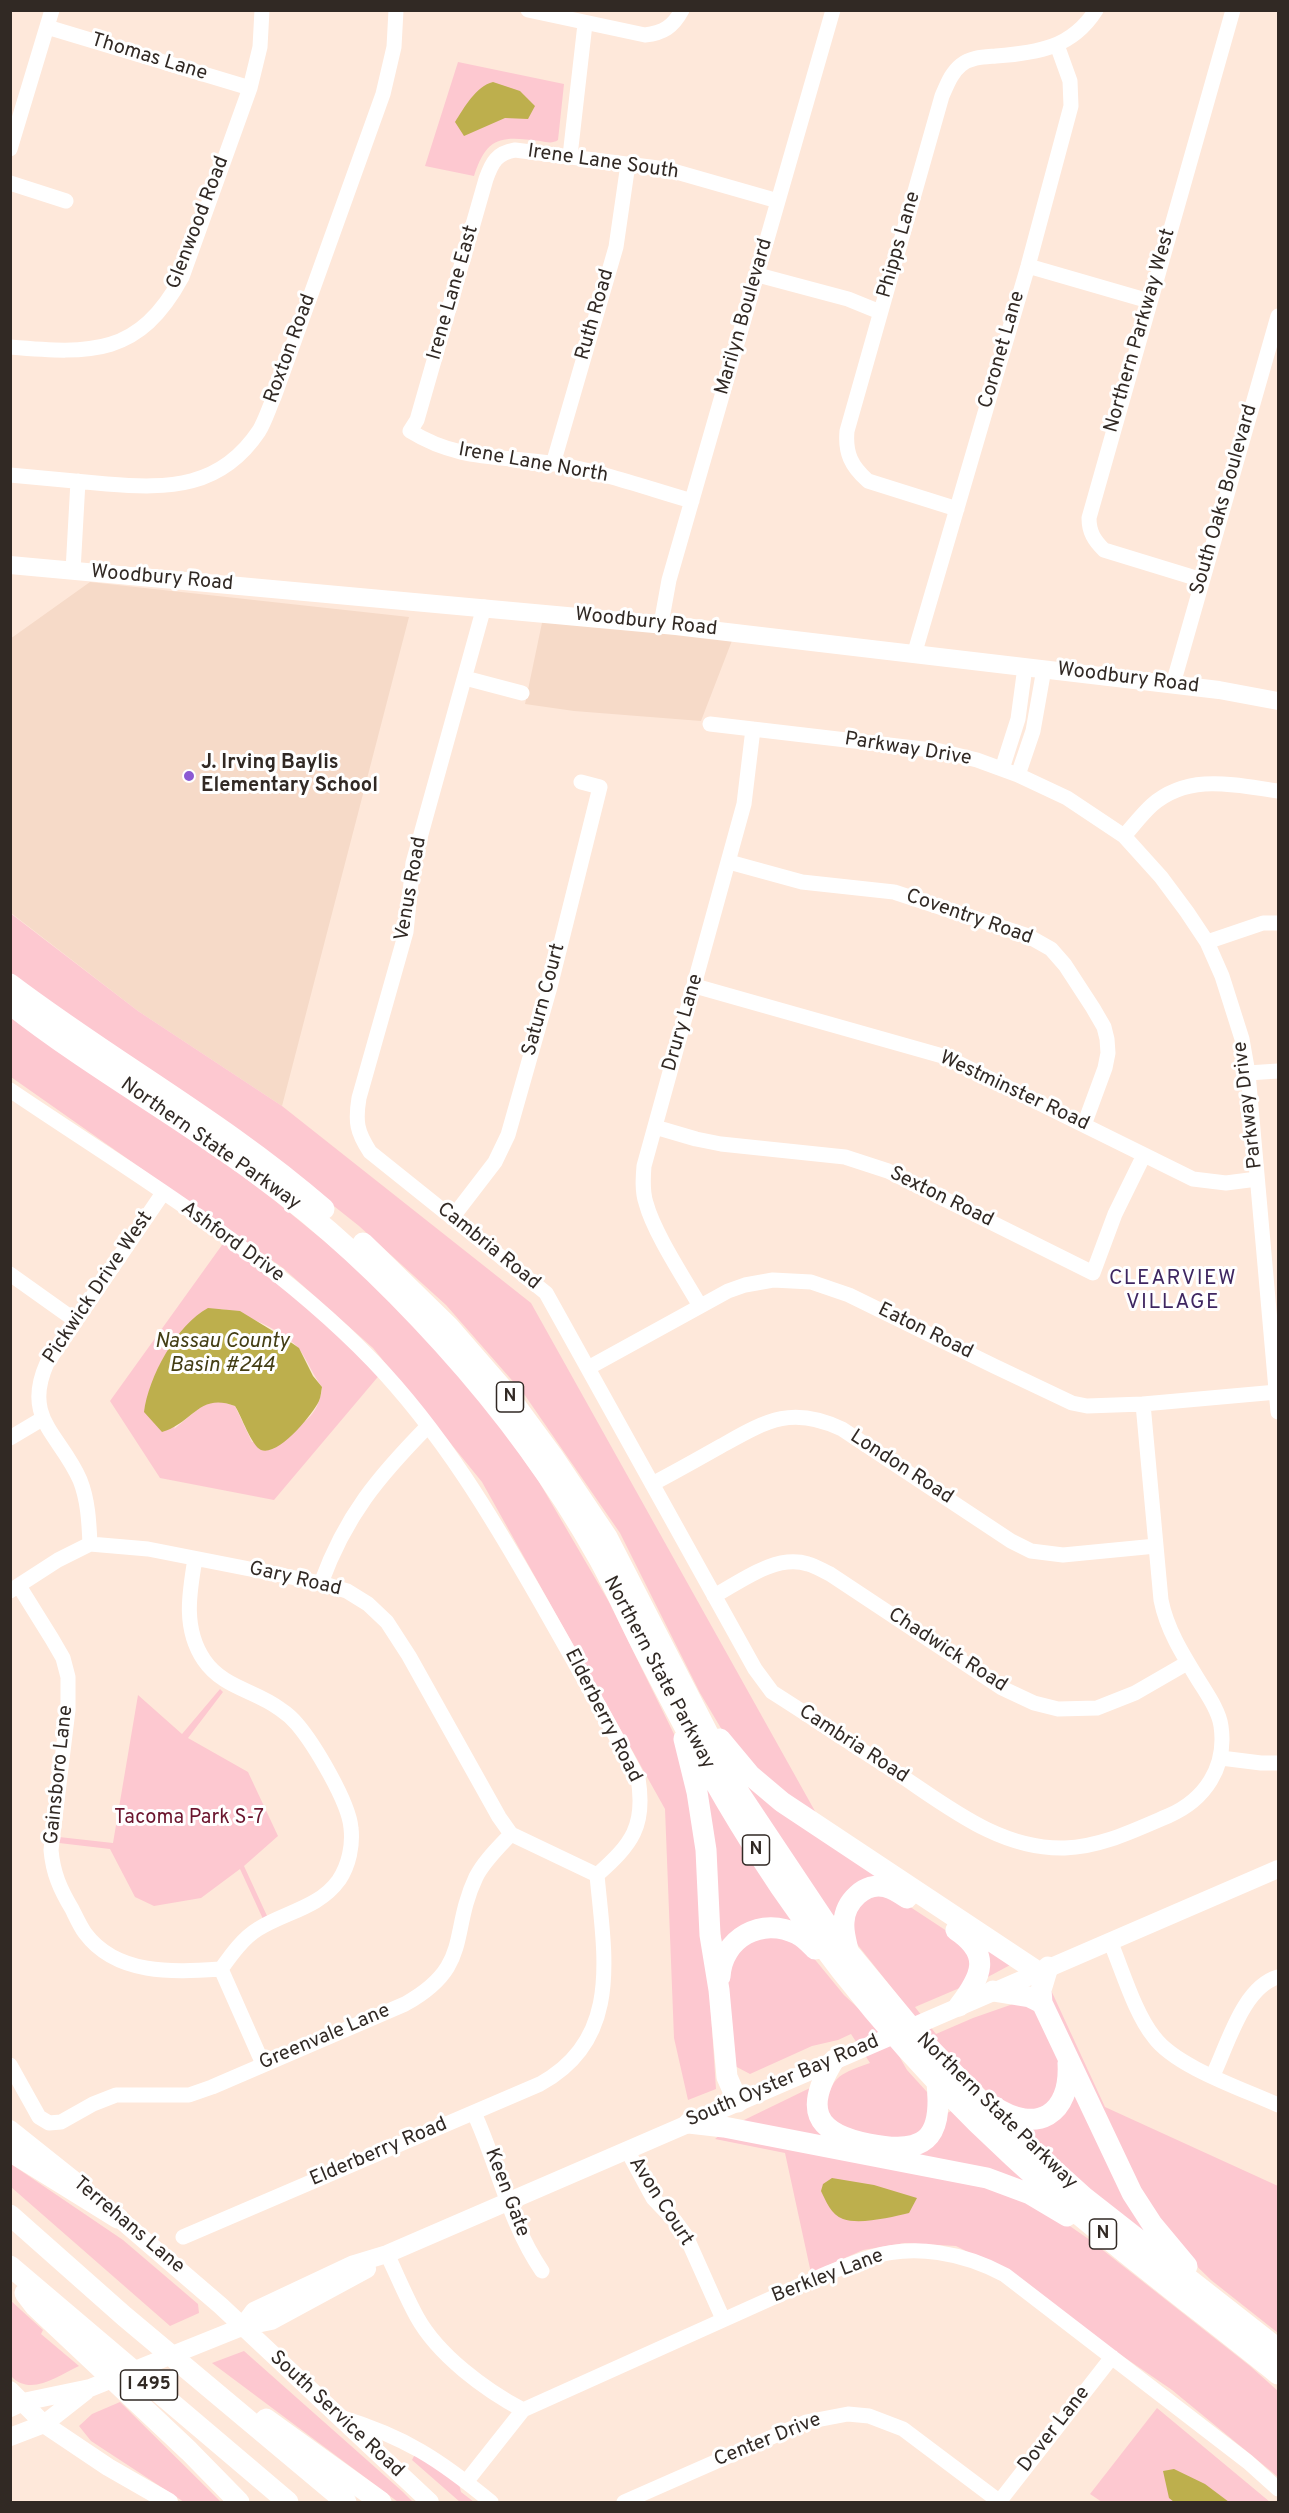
<!DOCTYPE html>
<html>
<head>
<meta charset="utf-8">
<style>
	body { margin:0 }
	#map { position:relative; width:1289px; height:2513px; overflow:hidden; background:#fee8da; font-family:Overpass,sans-serif }
	canvas { display:block }
	.frame { position:absolute; inset:0; border:12px solid #312924; pointer-events:none }
</style>
</head>
<body>
<div id="map">
<canvas width="1289" height="2513"></canvas>
<div class="frame"></div>
</div>
<script>
const ctx = document.querySelector('canvas').getContext('2d');
ctx.lineJoin = 'round';
function paint(path, color) { ctx.fillStyle = color; ctx.fill(path, 'evenodd'); }
function trace(path, color, width, dash) { ctx.strokeStyle = color; ctx.lineWidth = width; ctx.lineCap = dash ? 'butt' : 'round'; ctx.setLineDash(dash || []); ctx.stroke(path); }
function write(font, color, halo, rows, align = 'center') {
  ctx.font = font + ' Overpass,sans-serif'; ctx.lineWidth = 6; ctx.setLineDash([]); ctx.textBaseline = 'middle'; ctx.strokeStyle = halo; ctx.fillStyle = color; for (const [text, x, y, turn = 0] of rows) {
    ctx.save(); ctx.translate(x, y); ctx.rotate((+turn || 0) * Math.PI / 180); ctx.textAlign = isNaN(turn) ? turn : align; if (halo) ctx.strokeText(text, 0, 0); ctx.fillText(text, 0, 0); ctx.restore();
  }
}
paint(new Path2D(`
	M 90,582 L 409,617 L 282,1106 L 138,1011 L 11,913 L 10,639 Z
	M 543,618 L 733,638 L 701,721 L 574,711 L 525,704 Z`), '#f6dac8');
paint(new Path2D(`
	M 458,62 L 564,84 L 558,140 C 552,144 547,142 540,141 C 501,136 487,136 474,176 L 425,166 Z
	M 10,913 L 138,1011 L 282,1106 L 531,1303 L 816,1813 L 816,1821 L 731,1745 L 700,1693 L 620,1533 L 524,1394 L 446,1305 L 359,1226 L 271,1156 L 11,974 Z
	M 10,1017 L 224,1159 L 367,1276 L 437,1350 L 498,1424 L 538,1480 L 609,1602 L 674,1734 L 691,1796 L 701,1860 L 716,2089 L 688,2100 L 674,2038 L 665,1809 L 482,1482 L 373,1348 L 283,1268 L 11,1077 Z
	M 227,1238 L 382,1372 L 274,1500 L 160,1478 L 110,1401 ZM 221,1309 C 242,1312 288,1333 300,1350 C 308,1362 313,1375 322,1387 C 318,1428 284,1432 252,1442 L 235,1406 L 220,1401 L 204,1404 L 174,1429 Z
	M 220,1689 L 223,1692 L 188,1738 L 248,1772 L 278,1836 L 244,1866 L 268,1918 L 263,1919 L 240,1869 L 201,1898 L 154,1906 L 135,1897 L 110,1849 L 59,1843 L 59,1837 L 113,1843 L 138,1695 L 182,1734 Z
	M 696,1774 L 702,1777 L 792,1920 L 786,1925 L 723,1951 Z
	M 740,1775 L 895,1886 L 830,1917 Z
	M 889,1893 L 965,1943 L 974,1967 L 962,1987 L 915,2007 L 936,2034 L 973,2018 L 1013,2004 L 1024,2003 L 1036,2012 L 1062,2068 L 1063,2087 L 1045,2112 L 1004,2108 L 974,2079 L 949,2060 L 853,1939 L 851,1912 L 861,1899 Z
	M 765,1932 L 803,1945 L 844,1995 L 872,2021 L 895,2049 L 907,2070 L 927,2092 L 931,2117 L 913,2140 L 841,2134 L 822,2113 C 834,2076 834,2076 870,2063 L 851,2034 L 838,2040 L 812,2046 L 750,2074 L 733,2065 L 723,1976 L 740,1943 Z
	M 977,1944 L 1014,1963 L 984,1979 Z
	M 1050,1988 L 1105,2107 L 1278,2186 L 1278,2333 L 1211,2280 L 1177,2247 L 1148,2212 L 1046,1990 Z
	M 1072,2075 L 1156,2239 L 1130,2225 L 1019,2126 L 1029,2125 Z
	M 812,2087 L 838,2144 L 742,2121 Z
	M 951,2111 L 1028,2184 L 914,2153 L 942,2116 Z
	M 721,2134 L 979,2183 L 1038,2204 L 1090,2240 L 1250,2366 L 1278,2391 L 1278,2477 L 1172,2390 L 978,2257 L 956,2246 L 905,2243 L 863,2250 L 811,2273 L 785,2153 L 715,2139 Z
	M 11,2164 L 123,2240 L 198,2304 L 199,2313 L 170,2326 L 11,2187 Z
	M 10,2300 L 43,2330 L 41,2334 L 79,2366 C 58,2376 30,2397 11,2376 Z
	M 244,2351 L 403,2492 L 413,2502 L 398,2502 L 212,2363 Z
	M 120,2402 L 221,2502 L 184,2502 L 91,2441 L 79,2426 L 92,2414 Z
	M 1157,2408 L 1270,2502 L 1102,2502 L 1090,2494 Z
	M 415,2454 L 459,2484 L 461,2492 L 474,2502 L 460,2502 L 412,2460 Z`), '#fdc8d0');
paint(new Path2D(`
	M 493,82 L 520,91 L 535,106 L 528,119 L 505,118 L 464,136 L 455,122 C 464,108 476,86 493,82 Z
	M 208,1308 L 240,1311 L 286,1339 L 299,1348 L 313,1376 L 322,1387 C 321,1392 321,1396 319,1401 C 313,1414 278,1457 261,1450 C 251,1445 242,1417 235,1406 C 199,1392 193,1423 162,1432 L 144,1412 C 148,1378 177,1324 208,1308 Z
	M 832,2178 L 874,2185 L 917,2198 L 909,2213 C 892,2217 860,2225 843,2219 C 831,2215 826,2201 821,2191 L 823,2184 Z
	M 1174,2469 L 1205,2484 L 1229,2502 L 1174,2502 L 1169,2498 L 1163,2471 Z`), '#bdaf4d');
trace(new Path2D(`
	M 528,10 L 645,35 C 663,33 673,27 682,10
	M 47,27 L 250,88
	M 10,149 L 52,10
	M 570,156 L 585,24
	M 10,183 L 66,201
	M 1028,266 L 1149,301
	M 758,275 L 848,299 L 880,312
	M 10,347 C 92,354 139,356 182,277 L 250,88 L 260,47 L 262,10
	M 553,464 L 616,247 L 628,164
	M 10,475 C 43,478 75,481 107,484 C 169,489 221,488 259,431 C 265,421 269,408 274,397 L 383,94 L 394,47 L 396,10
	M 692,501 C 647,488 602,472 556,464 C 502,455 460,462 410,431 L 417,420 L 486,179 C 492,162 497,153 515,150 L 666,169 L 778,201
	M 957,509 L 868,481 C 851,466 845,453 847,431 L 942,96 C 947,85 951,73 961,65 C 971,57 984,57 996,56 C 1037,53 1072,48 1096,10
	M 73,571 L 78,481
	M 1202,580 L 1104,550 C 1094,540 1089,532 1089,518 L 1233,10
	M 484,607 L 413,863 L 406,932 L 359,1098 C 355,1122 357,1132 370,1152 L 546,1293 L 755,1669 L 772,1692 C 813,1718 853,1745 894,1771 C 946,1805 999,1850 1065,1848 C 1101,1847 1135,1830 1168,1816 C 1205,1800 1227,1767 1221,1726 C 1219,1711 1207,1694 1199,1681 C 1183,1655 1167,1630 1161,1600 L 1143,1404
	M 661,624 L 669,580 L 833,10
	M 914,655 L 1028,266 L 1071,106 L 1070,81 L 1057,45
	M 465,678 L 522,693
	M 1173,684 L 1278,316
	M 710,724 L 940,751 L 977,760 L 1018,775 L 1067,798 L 1124,836 L 1161,877 L 1187,912 L 1207,942 L 1222,976 L 1242,1039 L 1248,1073 L 1278,1412
	M 1002,769 L 1018,719 L 1025,667
	M 1018,775 L 1033,731 L 1044,669
	M 1124,836 C 1133,826 1142,814 1152,805 C 1189,773 1234,785 1278,791
	M 729,862 L 802,882 L 894,892 L 1028,936 L 1051,949 L 1065,965 L 1093,1008 L 1104,1027 L 1107,1039 L 1108,1053 L 1105,1068 L 1084,1125
	M 1207,942 L 1263,923 L 1278,923
	M 695,986 L 946,1057 L 1193,1179 L 1226,1183 L 1257,1179
	M 1248,1073 L 1278,1071
	M 10,1090 C 134,1174 269,1253 373,1361 C 442,1433 492,1517 541,1603 C 574,1661 607,1719 638,1778 C 646,1826 632,1844 597,1875 C 604,1954 623,2039 540,2084 L 183,2237
	M 655,1127 L 696,1139 L 721,1144 L 845,1157 L 888,1171 L 1093,1273 L 1115,1214 L 1144,1155
	M 452,1218 L 495,1162 L 508,1135 L 550,987 L 600,787 L 581,782
	M 10,1274 L 76,1321
	M 700,1306 C 684,1278 654,1233 646,1203 C 642,1191 643,1178 644,1166 L 744,804 L 753,729
	M 588,1368 L 728,1291 L 745,1285 L 773,1280 L 811,1282 L 849,1295 L 994,1366 L 1072,1403 L 1087,1406 L 1143,1404 L 1277,1392
	M 10,1438 L 42,1419
	M 652,1484 C 675,1472 698,1459 721,1446 C 766,1421 791,1405 842,1429 L 1011,1541 L 1031,1551 L 1063,1555 L 1156,1546
	M 90,1544 C 89,1522 88,1500 80,1480 C 60,1434 22,1419 47,1363 L 163,1193
	M 195,1559 C 189,1594 183,1629 204,1660 C 223,1688 255,1690 280,1709 C 286,1713 292,1718 297,1724 C 314,1744 349,1802 351,1828 C 353,1845 349,1865 339,1880 C 319,1908 285,1912 258,1929 C 243,1938 231,1955 221,1969
	M 321,1583 C 346,1515 378,1477 428,1426
	M 19,1586 L 52,1639 L 63,1658 L 68,1677 L 68,1710 L 51,1850 C 53,1873 60,1889 72,1909 C 76,1917 80,1926 85,1933 C 117,1976 174,1972 221,1969 L 263,2064
	M 10,1591 L 58,1560 L 90,1544 L 148,1549 L 321,1583 L 347,1591 L 368,1604 L 387,1622 L 409,1656 L 499,1817 L 511,1834 L 597,1875
	M 714,1596 C 742,1581 775,1554 808,1564 C 816,1566 823,1571 830,1574 L 1002,1688 L 1034,1703 L 1058,1709 L 1097,1708 L 1135,1693 L 1187,1663
	M 1221,1758 L 1261,1763 L 1278,1763
	M 1110,1941 C 1122,1969 1135,2014 1154,2037 C 1176,2067 1243,2089 1278,2105
	M 10,2065 L 39,2117 L 49,2123 L 61,2122 L 93,2104 L 116,2095 L 189,2095 L 212,2087 L 405,2004 C 473,1966 449,1934 476,1877 C 484,1861 499,1847 511,1834
	M 1213,2075 C 1228,2044 1243,1987 1278,1977
	M 474,2113 C 498,2165 509,2223 542,2271
	M 627,2150 L 653,2198 L 675,2221 L 686,2236 L 723,2319
	M 387,2254 C 397,2275 406,2297 417,2317 C 438,2355 485,2390 523,2410
	M 340,2417 C 405,2437 439,2459 491,2502
	M 466,2482 L 523,2410 L 821,2276 C 836,2270 852,2263 868,2258 C 914,2243 964,2253 1005,2275 L 1248,2462 L 1278,2489
	M 624,2502 L 806,2422 L 848,2414 L 869,2416 L 903,2429 L 1000,2502
	M 999,2502 L 1112,2357`), '#fff', 15);
trace(new Path2D(`
	M 10,565 L 676,626 L 1219,690 L 1278,701
	M 10,2129 L 84,2188
	M 107,2208 L 221,2306 L 430,2502
	M 242,2327 L 254,2311 L 354,2264 L 387,2254 L 1278,1869
	M 10,2390 L 44,2424 L 108,2467 L 169,2502
	M 10,2408 L 23,2402 L 90,2388 L 242,2327 L 271,2321 L 367,2269
	M 10,2437 L 44,2424 L 86,2391`), '#fff', 18);
trace(new Path2D(`
	M 10,984 C 113,1062 227,1124 324,1209
	M 10,1004 C 90,1067 179,1116 261,1177 C 327,1225 388,1283 443,1344 C 502,1409 556,1482 599,1559 C 616,1590 630,1622 646,1653 C 679,1717 713,1783 752,1844 C 825,1959 913,2065 1013,2157 C 1097,2234 1190,2303 1278,2374
	M 363,1243 L 448,1326 L 507,1394 L 554,1458 L 607,1537 L 736,1788 L 832,1932 L 918,2036 L 1001,2122 L 1084,2197 L 1278,2349
	M 684,1739 L 697,1792 L 706,1850 L 710,1935 L 719,1990 L 727,2077 L 738,2102
	M 720,1739 L 750,1775 L 782,1802 L 1038,1972
	M 956,1930 C 992,1954 982,1976 959,2006
	M 848,1950 C 846,1941 843,1931 844,1922 C 845,1902 865,1881 886,1887 C 894,1889 901,1894 907,1898
	M 1048,1967 L 1041,1990 L 1042,2003 L 1132,2193 L 1152,2224 L 1187,2266
	M 720,1977 C 722,1938 762,1916 797,1934 C 804,1937 810,1944 815,1949
	M 993,1991 L 1030,1997 L 1042,2003
	M 834,2060 C 804,2108 813,2133 869,2144 C 924,2155 943,2140 937,2083
	M 993,2106 C 1037,2135 1071,2115 1068,2063
	M 689,2123 L 724,2127 L 987,2178 L 1030,2194 L 1067,2216
	M 10,2151 L 118,2218
	M 10,2215 L 124,2316 L 346,2502
	M 10,2266 L 288,2502
	M 25,2293 L 35,2306 L 189,2451 L 239,2502
	M 266,2419 L 381,2502`), '#fff', 21);
for (const [x, y, r, color] of [
	[189,776,6,"#8c5ad3"]
]) { const dot = new Path2D(); dot.arc(x, y, r, 0, 2 * Math.PI); ctx.fillStyle = color; ctx.fill(dot); trace(dot, '#fff', 2); }
for (const [x, y, w] of [
	[510,1397,27],
	[756,1850,27],
	[1103,2234,27],
	[149,2385,57]
]) { const box = new Path2D(); box.roundRect(x - w / 2, y - 15, w, 30, 4.5); ctx.fillStyle = '#fff'; ctx.fill(box); trace(box, '#312924', 1.5); }
write('bold 18px', '#312924', null, [
	["N",510,1397],
	["N",756,1850],
	["N",1103,2234],
	["I 495",149,2385]
]);
write('20px', '#312924', '#fff', [
	["Thomas Lane",149,58,17],
	["Irene Lane South",603,163,8],
	["Glenwood Road",199,223,-69],
	["Phipps Lane",900,245,-74],
	["Irene Lane East",454,293,-74],
	["Ruth Road",596,315,-74],
	["Marilyn Boulevard",745,317,-74],
	["Northern Parkway West",1141,331,-74],
	["Roxton Road",291,349,-70],
	["Coronet Lane",1003,350,-74],
	["Irene Lane North",533,464,10],
	["South Oaks Boulevard",1225,500,-74],
	["Woodbury Road",162,579,5],
	["Woodbury Road",646,623,6],
	["Woodbury Road",1128,679,7],
	["Parkway Drive",908,750,9],
	["Venus Road",412,889,-80],
	["Coventry Road",969,918,19],
	["Saturn Court",545,1000,-75],
	["Drury Lane",684,1023,-74],
	["Westminster Road",1014,1092,25],
	["Parkway Drive",1249,1105,-97],
	["Northern State Parkway",210,1145,35],
	["Sexton Road",941,1198,26],
	["Ashford Drive",232,1243,36],
	["Cambria Road",488,1247,39],
	["Pickwick Drive West",99,1288,-56],
	["Eaton Road",925,1332,26],
	["London Road",901,1468,33],
	["Gary Road",295,1580,13],
	["Chadwick Road",947,1651,33],
	["Northern State Parkway",658,1673,62],
	["Elderberry Road",602,1716,63],
	["Cambria Road",853,1745,33],
	["Gainsboro Lane",60,1775,-84],
	["Greenvale Lane",325,2038,-23],
	["South Oyster Bay Road",783,2082,-23],
	["Northern State Parkway",996,2112,44],
	["Elderberry Road",379,2153,-23],
	["Keen Gate",506,2193,69],
	["Avon Court",660,2202,57],
	["Terrehans Lane",128,2226,40],
	["Berkley Lane",828,2277,-21],
	["South Service Road",336,2415,43],
	["Dover Lane",1055,2430,-52],
	["Center Drive",768,2441,-22]
]);
write('bold 20px', '#312924', '#fff', [
	["J. Irving Baylis",201,764],
	["Elementary School",201,787]
], 'left');
write('20px', '#6b152e', '#fff', [
	["Tacoma Park S-7",189,1819]
]);
ctx.letterSpacing = '1.5px';
write('21px', '#3f2761', '#fff', [
	["CLEARVIEW",1173,1280],
	["VILLAGE",1173,1304]
]);
ctx.letterSpacing = '0px';
write('italic 21px', '#443e15', '#fff', [
	["Nassau County",222,1343],
	["Basin #244",222,1367]
]);
</script>
</body>
</html>
